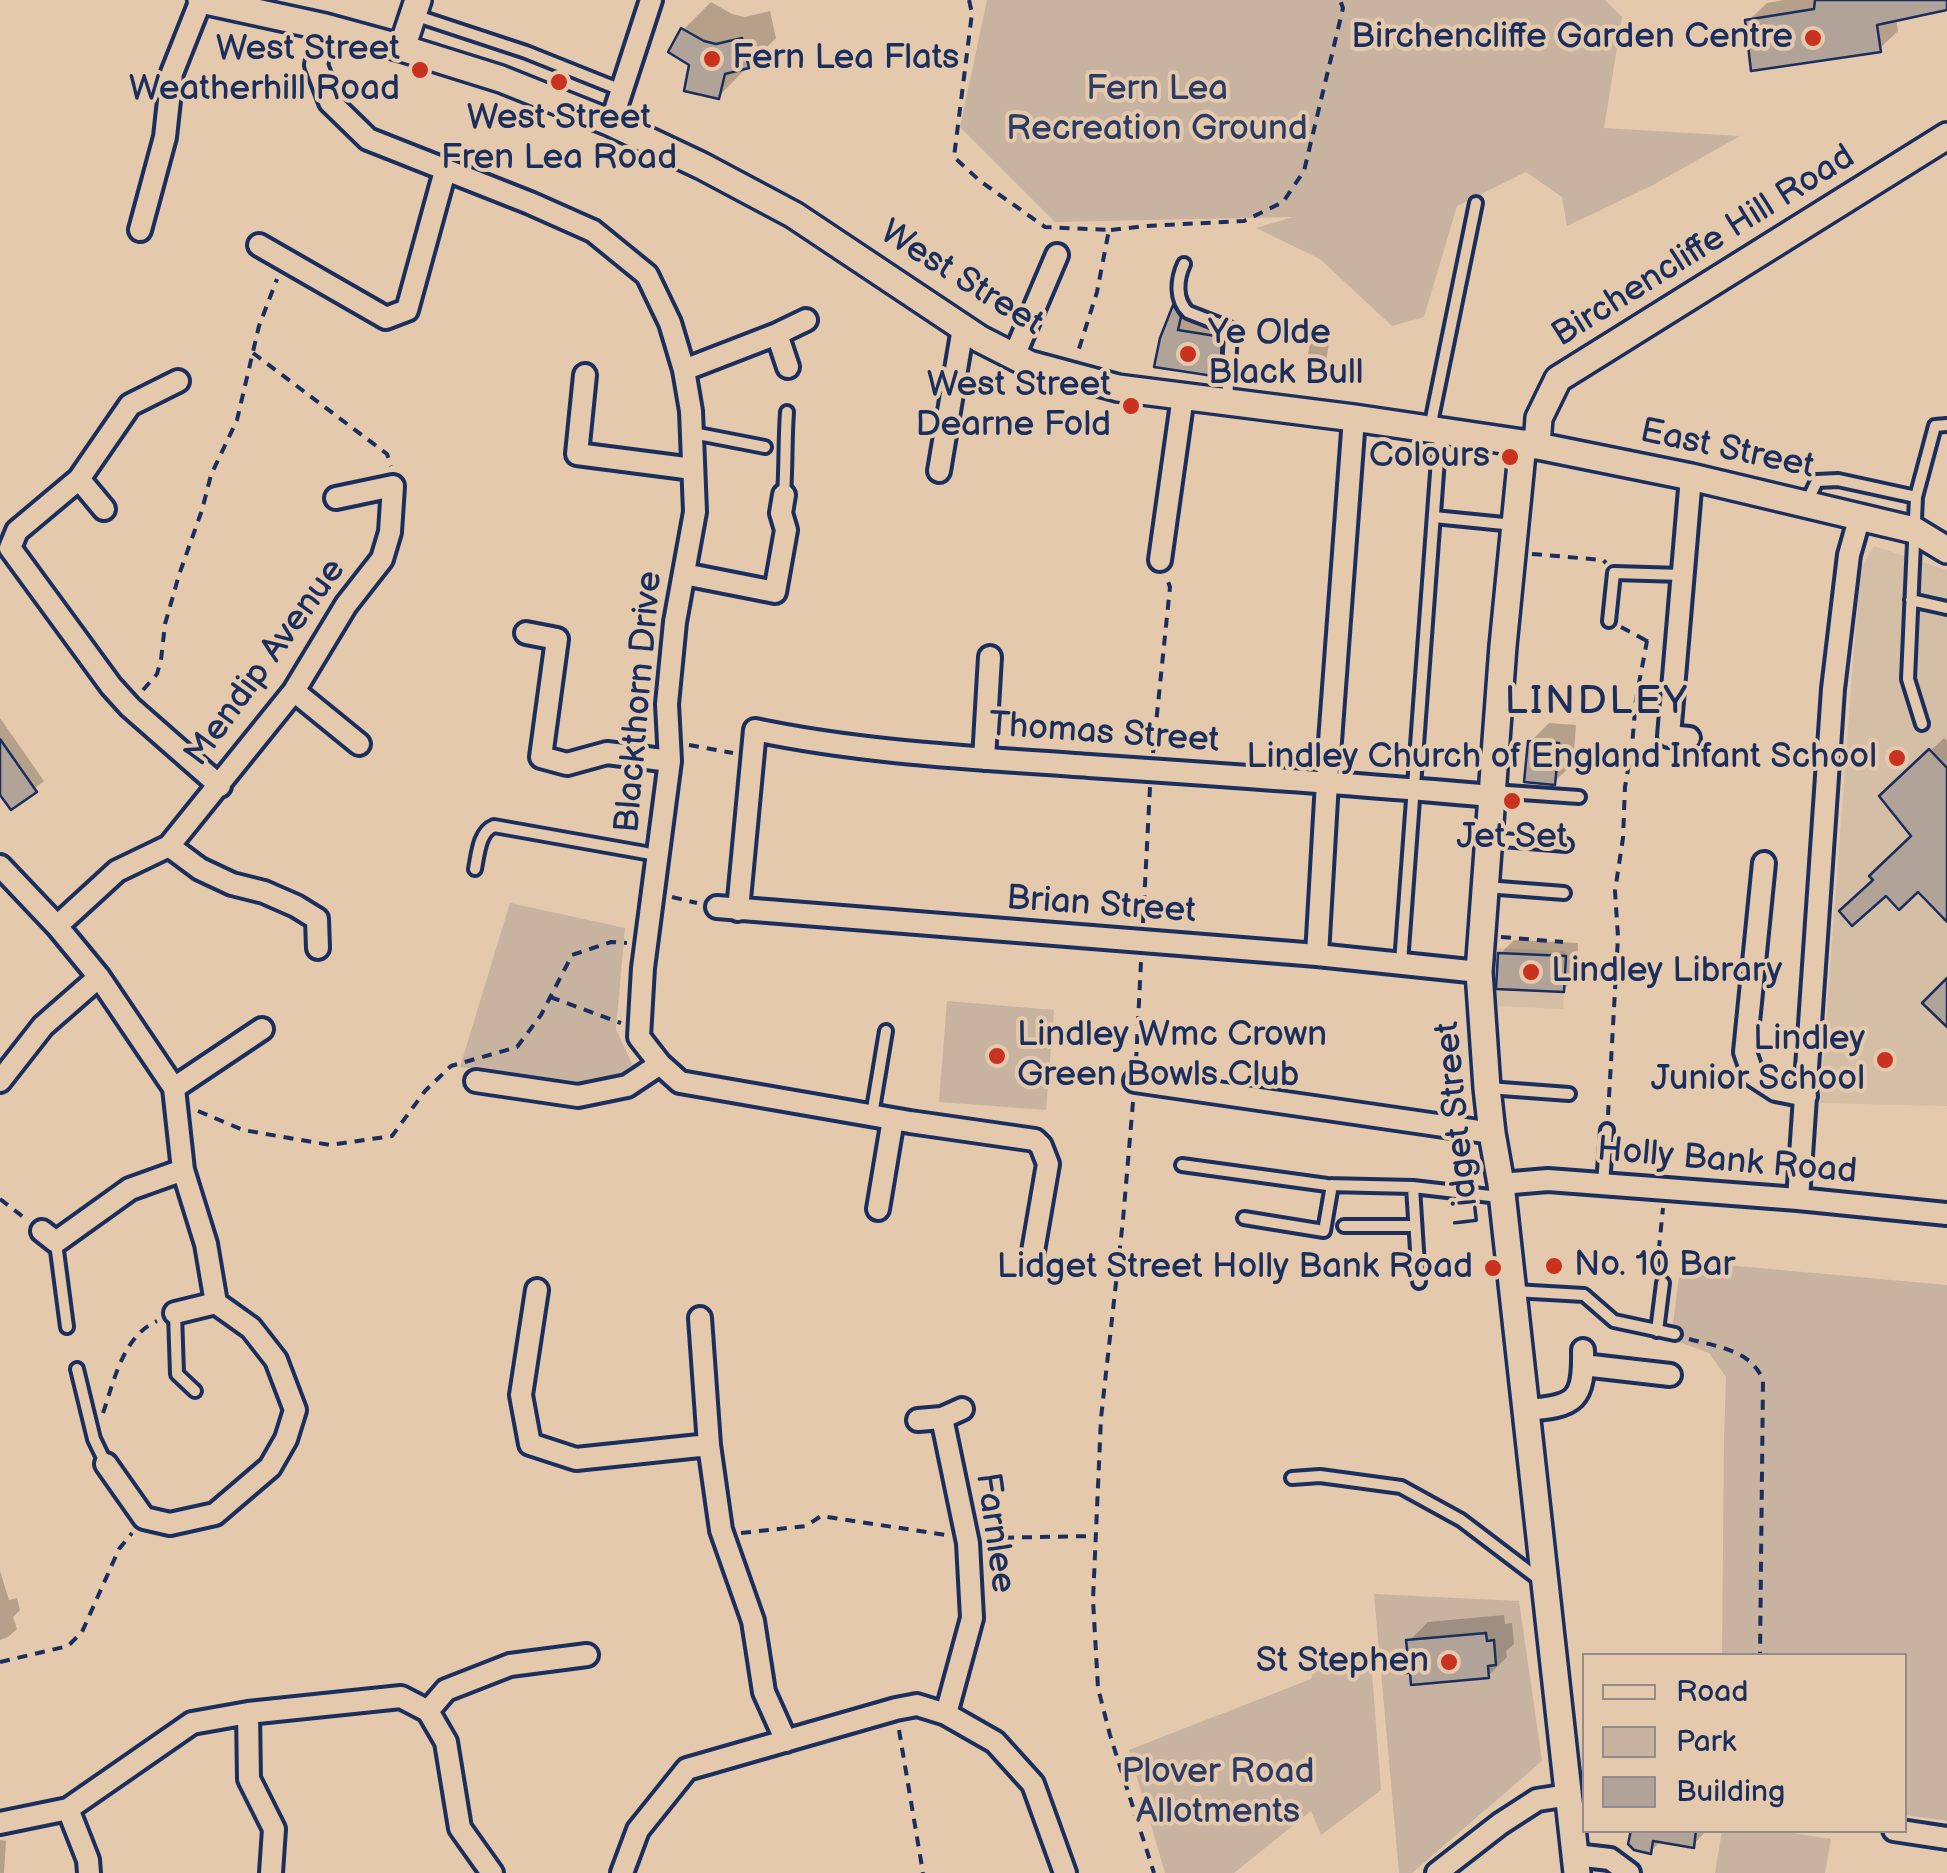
<!DOCTYPE html>
<html>
<head>
<meta charset="utf-8">
<style>
	body { margin:0 }
	#map { position:relative; width:1947px; height:1873px; overflow:hidden; background:#e4c9ac; font-family:"Balsamiq Sans",sans-serif }
	canvas { display:block }
	.legend { position:absolute; left:1582px; top:1653px; width:325px; height:180px; box-sizing:border-box; background:#e4c9ac; border:2px solid #948b8d; margin:0; padding:12px 18px; list-style:none; font-size:30px; color:#1b2f5e }
	.legend li { display:flex; align-items:center; gap:20px; height:50px }
	.legend b { width:50px; border:2px solid #948b8d }
</style>
</head>
<body>
<div id="map">
<canvas width="1947" height="1873"></canvas>
<ul class="legend">
<li><b style="height:12px;background:#e4c9ac"></b>Road</li>
<li><b style="height:28px;background:#c7b3a0"></b>Park</li>
<li><b style="height:28px;background:#b2a398"></b>Building</li>
</ul>
</div>
<script>
const ctx = document.querySelector('canvas').getContext('2d');
ctx.lineJoin = 'round';
function paint(path, color) { ctx.fillStyle = color; ctx.fill(path, 'evenodd'); }
function trace(path, color, width, dash) { ctx.strokeStyle = color; ctx.lineWidth = width; ctx.lineCap = dash ? 'butt' : 'round'; ctx.setLineDash(dash || []); ctx.stroke(path); }
function write(font, color, halo, rows, align = 'center') {
  ctx.font = font + ' "Balsamiq Sans",sans-serif'; ctx.lineWidth = 8; ctx.setLineDash([]); ctx.textBaseline = 'middle'; ctx.strokeStyle = halo; ctx.fillStyle = color; for (const [text, x, y, turn = 0] of rows) {
    ctx.save(); ctx.translate(x, y); ctx.rotate((+turn || 0) * Math.PI / 180); ctx.textAlign = isNaN(turn) ? turn : align; if (halo) ctx.strokeText(text, 0, 0); ctx.fillText(text, 0, 0); ctx.restore();
  }
}
paint(new Path2D(`
	M 1874,546 L 1947,570 L 1947,1106 L 1820,1103 L 1860,569 Z
	M 1498,948 L 1566,951 L 1563,1009 L 1495,1006 Z`), '#d5bea6');
paint(new Path2D(`
	M 987,0 L 1605,0 L 1622,17 L 1604,128 L 1740,136 L 1653,185 L 1567,226 L 1562,197 L 1526,172 L 1457,206 L 1424,317 L 1392,326 L 1320,259 L 1256,228 L 1293,217 L 1055,222 L 960,127 Z
	M 510,903 L 625,928 L 616,1029 L 632,1064 L 613,1081 L 589,1089 L 571,1081 L 460,1067 Z
	M 947,1001 L 1054,1010 L 1046,1110 L 939,1102 Z
	M 1681,1261 L 1947,1285 L 1947,1821 L 1905,1815 L 1904,1656 L 1722,1655 L 1724,1440 L 1726,1377 L 1709,1353 L 1671,1339 Z
	M 1374,1594 L 1519,1601 L 1542,1761 L 1412,1873 L 1399,1873 Z
	M 1317,1655 L 1371,1659 L 1381,1790 L 1321,1835 L 1311,1811 L 1234,1873 L 1165,1873 L 1129,1750 L 1311,1679 Z
	M 1722,1831 L 1778,1831 L 1831,1839 L 1825,1873 L 1715,1873 Z`), '#c7b3a0');
paint(new Path2D(`
	M 1784,0 L 1947,0 L 1947,7 L 1896,18 L 1898,31 L 1879,49 L 1748,21 L 1767,3 Z
	M 711,2 L 732,14 L 745,17 L 770,11 L 776,38 L 719,96 L 692,64 L 683,30 Z
	M 1188,294 L 1193,303 L 1190,316 L 1235,324 L 1232,360 L 1219,374 L 1162,338 L 1175,306 Z
	M 1318,335 L 1330,336 L 1326,362 L 1318,371 L 1305,369 L 1310,344 Z
	M 0,718 L 44,781 L 11,806 L 0,790 Z
	M 1549,723 L 1576,725 L 1573,764 L 1554,782 L 1530,742 Z
	M 1944,738 L 1947,741 L 1947,919 L 1918,888 L 1876,880 L 1914,836 L 1896,783 Z
	M 1514,940 L 1578,943 L 1577,976 L 1563,990 L 1500,954 Z
	M 0,1571 L 9,1600 L 17,1598 L 20,1610 L 13,1617 L 17,1629 L 8,1637 L 0,1640 Z
	M 1504,1615 L 1505,1624 L 1512,1623 L 1514,1644 L 1506,1651 L 1507,1657 L 1488,1676 L 1412,1670 L 1404,1659 L 1410,1653 L 1409,1641 L 1428,1622 Z
	M 1622,1830 L 1707,1830 L 1693,1845 L 1662,1840 L 1650,1852 L 1633,1833 Z
	M 0,1840 L 6,1841 L 4,1873 L 0,1873 Z`), '#0003');
const building = new Path2D(`
	M 1815,0 L 1947,0 L 1947,10 L 1877,25 L 1881,52 L 1751,71 L 1745,20 L 1814,9 Z
	M 681,28 L 704,41 L 716,44 L 742,38 L 749,68 L 725,74 L 719,99 L 684,91 L 689,65 L 668,52 Z
	M 1173,305 L 1181,317 L 1178,330 L 1222,337 L 1220,377 L 1154,367 L 1160,338 Z
	M 0,739 L 37,792 L 11,810 L 0,795 Z
	M 1528,741 L 1559,743 L 1555,785 L 1524,782 Z
	M 1929,749 L 1947,768 L 1947,922 L 1918,892 L 1899,910 L 1886,896 L 1852,926 L 1839,911 L 1873,880 L 1869,876 L 1911,836 L 1879,796 Z
	M 1498,953 L 1566,956 L 1564,992 L 1496,989 Z
	M 1947,978 L 1947,1027 L 1922,1003 Z
	M 1486,1633 L 1487,1641 L 1494,1640 L 1496,1665 L 1488,1666 L 1489,1678 L 1411,1685 L 1410,1673 L 1403,1673 L 1401,1658 L 1408,1658 L 1406,1640 Z
	M 1631,1830 L 1696,1830 L 1694,1848 L 1653,1841 L 1651,1854 L 1634,1850 L 1628,1844 Z`);
paint(building, '#b2a398');
trace(building, '#1b2f5e', 2.5);
const service = new Path2D(`
	M 414,15 L 526,52 L 621,90
	M 1184,264 C 1177,279 1175,300 1188,312 L 1229,328 L 1231,334 L 1227,401
	M 1430,428 L 1476,203
	M 693,433 L 765,447
	M 784,495 C 786,467 785,440 787,412
	M 1916,497 L 1935,426 L 1947,425
	M 1807,502 L 1817,481 L 1838,480 L 1916,497 L 1908,679 L 1922,724
	M 1434,517 L 1514,525
	M 1911,600 L 1947,608
	M 1609,621 L 1614,573 L 1682,575
	M 1493,791 L 1579,797
	M 1490,839 L 1566,845
	M 475,869 C 478,854 479,832 494,826 L 657,855
	M 1486,887 L 1564,893
	M 1401,963 L 1440,432
	M 1488,1088 L 1569,1094
	M 872,1115 L 886,1031
	M 1182,1165 L 1327,1185 L 1413,1187 L 1499,1197
	M 1603,1184 L 1607,1130
	M 1413,1187 L 1419,1282
	M 1244,1218 L 1324,1231 L 1332,1185
	M 1344,1226 L 1415,1226
	M 56,1243 L 67,1327
	M 1514,1291 L 1584,1295 L 1614,1321 L 1675,1334
	M 175,1313 L 177,1374 L 195,1391
	M 1657,1331 L 1663,1283
	M 77,1369 L 94,1439 L 106,1464
	M 1292,1478 L 1320,1476 L 1401,1487 L 1461,1520 L 1540,1580`);
const minor = new Path2D(`
	M 325,27 L 316,65 L 330,102 L 368,139 L 530,203 L 593,231 L 647,275 L 670,323 L 684,370 L 691,411 L 695,512 L 675,622 L 667,704 L 670,761 L 643,968 L 639,1037 L 660,1064 L 680,1082 L 910,1122 L 1035,1140 L 1041,1146 L 1048,1164 L 1031,1263
	M 611,123 L 651,0
	M 140,230 L 165,137 L 172,73 L 201,0
	M 259,245 L 386,318 L 407,310 L 445,171
	M 777,334 L 788,367
	M 1014,356 L 1057,255
	M 684,370 L 777,334 L 806,320
	M 585,375 L 577,454 L 693,469
	M 178,381 L 130,405 L 79,479 L 17,531 L 10,548 L 111,686 L 130,707 L 220,786
	M 939,471 L 963,328
	M 79,479 L 104,509
	M 1160,560 L 1183,396
	M 684,574 L 775,592 L 786,530 L 781,513 L 784,495
	M 526,633 L 557,639 L 541,757 L 567,764 L 607,753 L 670,761
	M 294,691 L 359,744
	M 1689,738 L 1669,736 L 1691,477
	M 984,759 L 990,657
	M 169,846 L 200,869 L 232,884 L 264,892 L 296,906 L 317,919 L 318,948
	M 1764,863 L 1745,1052 L 1753,1075 L 1776,1090 L 1806,1096
	M 0,866 L 57,926 L 99,977 L 174,1088 L 183,1170 L 206,1244 L 216,1303 L 251,1328 L 276,1360 L 295,1410 L 286,1439 L 270,1467 L 215,1514 L 170,1524 L 144,1518 L 106,1464
	M 717,907 L 1317,955 L 1479,972
	M 738,910 L 755,730 C 864,753 978,758 1089,766 C 1223,775 1357,784 1492,796
	M 57,926 L 117,871 L 169,846 L 294,691 L 346,605 L 382,559 L 390,532 L 393,486 L 336,498
	M 1317,955 L 1327,782 L 1354,418
	M 0,1081 L 43,1026 L 99,977
	M 476,1081 L 578,1096 L 627,1086 L 660,1064
	M 1135,1081 L 1492,1133
	M 174,1088 L 262,1029
	M 1501,1184 L 1548,1180 L 1798,1199 L 1947,1214
	M 1798,1199 L 1833,689 L 1849,555 L 1860,516
	M 878,1209 L 893,1119
	M 42,1231 L 56,1242 L 130,1189 L 183,1170
	M 537,1290 L 521,1395 L 530,1444 L 576,1459 L 709,1445
	M 175,1313 L 216,1303
	M 700,1318 L 709,1445 L 721,1530 L 753,1621 L 764,1692 L 786,1741
	M 1583,1365 L 1670,1375
	M 1526,1410 C 1576,1406 1584,1401 1583,1350
	M 918,1420 L 942,1418
	M 428,1711 L 446,1690 L 510,1665 L 587,1655
	M 248,1713 L 249,1779 L 274,1829 L 271,1873
	M 946,1714 L 972,1618 L 968,1543 L 942,1418 L 962,1409
	M 68,1809 L 88,1860 L 89,1873
	M 0,1823 L 68,1809 L 192,1723 L 248,1713 L 401,1697 L 428,1711 L 446,1742 L 460,1828 L 492,1873
	M 1894,1830 L 1947,1838
	M 1575,1855 L 1610,1859 L 1629,1873
	M 622,1873 L 638,1830 L 687,1769 L 896,1709 L 917,1705 L 946,1714 L 995,1742 L 1033,1784 L 1065,1873
	M 1437,1873 L 1500,1824 L 1537,1800 L 1569,1795`);
const tertiary = new Path2D(`
	M 201,0 L 325,27 L 402,48 L 501,79 L 611,123 L 702,166 L 794,215 L 980,339 L 1029,364 L 1118,388 L 1354,418 L 1523,443 L 1691,477 L 1914,530 L 1947,550
	M 402,48 L 418,0
	M 1523,443 L 1503,646 L 1479,972 L 1487,1088 L 1492,1133 L 1501,1184 L 1577,1873
	M 1537,446 L 1539,418 L 1558,379 L 1947,136`);
trace(service, '#1b2f5e', 18);
trace(minor, '#1b2f5e', 28);
trace(tertiary, '#1b2f5e', 32);
trace(new Path2D(`
	M 969,0 L 972,13 L 954,157 L 980,181 L 1045,227 L 1109,230 L 1097,292 L 1077,355
	M 1111,230 L 1145,226 L 1244,221 L 1283,202 L 1304,171 L 1343,8 L 1340,0
	M 253,353 L 387,454 L 391,466
	M 1532,554 L 1603,560 L 1606,563
	M 1621,627 L 1647,641
	M 143,690 L 157,674 L 161,660 L 165,624 L 179,575 L 202,510 L 211,475 L 237,420 L 259,326 L 277,279
	M 689,745 L 733,753
	M 1153,753 L 1170,587 L 1167,579
	M 672,897 L 697,903
	M 1143,923 L 1150,787
	M 1501,937 L 1563,942
	M 550,997 L 621,1023
	M 1136,1062 L 1141,962
	M 1133,1102 L 1123,1220 L 1101,1418 L 1093,1600 L 1098,1688 L 1110,1735 L 1154,1873
	M 198,1111 L 243,1130 L 330,1145 L 392,1136 L 425,1091 L 451,1066 L 517,1047 L 541,1015 L 572,955 L 611,942 L 627,943
	M 1608,1115 L 1618,937 L 1615,891 L 1623,838 L 1625,787 L 1632,746 L 1636,699 L 1647,641 L 1656,643
	M 0,1199 L 26,1219
	M 1660,1268 L 1658,1258 L 1663,1208
	M 1689,1339 C 1718,1347 1751,1350 1763,1380 L 1760,1656
	M 103,1413 C 114,1381 123,1336 157,1321
	M 741,1533 L 806,1526 L 821,1516 L 946,1535
	M 986,1538 L 1096,1536
	M 0,1662 L 68,1646 L 82,1632 L 119,1549 L 132,1533
	M 899,1730 L 923,1873`), '#1b2f5e', 4, [10, 8]);
trace(service, '#e4c9ac', 10);
trace(minor, '#e4c9ac', 20);
trace(tertiary, '#e4c9ac', 25);
for (const [x, y, r, color] of [
	[1813,38,10,"#c8321e"],
	[712,59,10,"#c8321e"],
	[420,70,10,"#c8321e"],
	[559,82,10,"#c8321e"],
	[1188,354,10,"#c8321e"],
	[1131,406,10,"#c8321e"],
	[1510,457,10,"#c8321e"],
	[1897,758,10,"#c8321e"],
	[1512,801,10,"#c8321e"],
	[1531,972,10,"#c8321e"],
	[997,1056,10,"#c8321e"],
	[1885,1060,10,"#c8321e"],
	[1554,1266,10,"#c8321e"],
	[1493,1268,10,"#c8321e"],
	[1449,1662,10,"#c8321e"]
]) { const dot = new Path2D(); dot.arc(x, y, r, 0, 2 * Math.PI); ctx.fillStyle = color; ctx.fill(dot); trace(dot, '#e4c9ac', 4); }
write('35px', '#1b2f5e', '#e4c9ac', [
	["Birchencliffe Garden Centre",1793,38],
	["West Street",400,50],
	["Weatherhill Road",400,90],
	["Fern Lea Flats",732,59,"left"],
	["West Street",559,119,"center"],
	["Fren Lea Road",559,159,"center"],
	["Ye Olde",1208,334,"left"],
	["Black Bull",1208,374,"left"],
	["West Street",1111,386],
	["Dearne Fold",1111,426],
	["Colours",1490,457],
	["Lindley Church of England Infant School",1877,758],
	["Jet Set",1512,838,"center"],
	["Lindley Library",1551,972,"left"],
	["Lindley Wmc Crown",1017,1036,"left"],
	["Green Bowls Club",1017,1076,"left"],
	["Lindley",1865,1040],
	["Junior School",1865,1080],
	["No. 10 Bar",1574,1266,"left"],
	["Lidget Street Holly Bank Road",1473,1268],
	["St Stephen",1429,1662]
], 'right');
write('35px', '#2c3c65', '#e4c9ac', [
	["Fern Lea",1157,90],
	["Recreation Ground",1157,130],
	["Plover Road",1218,1773],
	["Allotments",1218,1813]
]);
write('35px', '#1b2f5e', '#e4c9ac', [
	["Birchencliffe Hill Road",1704,247,-32],
	["West Street",961,279,32],
	["East Street",1727,450,12],
	["Mendip Avenue",266,663,-54],
	["Blackthorn Drive",640,702,-85],
	["Thomas Street",1104,734,4],
	["Brian Street",1101,906,4],
	["Lidget Street",1459,1124,-96],
	["Holly Bank Road",1727,1162,5],
	["Farnlee",994,1533,82]
]);
ctx.letterSpacing = '2.5px';
write('40px', '#1b2f5e', '#e4c9ac', [
	["LINDLEY",1597,703]
]);
ctx.letterSpacing = '0px';
</script>
</body>
</html>
